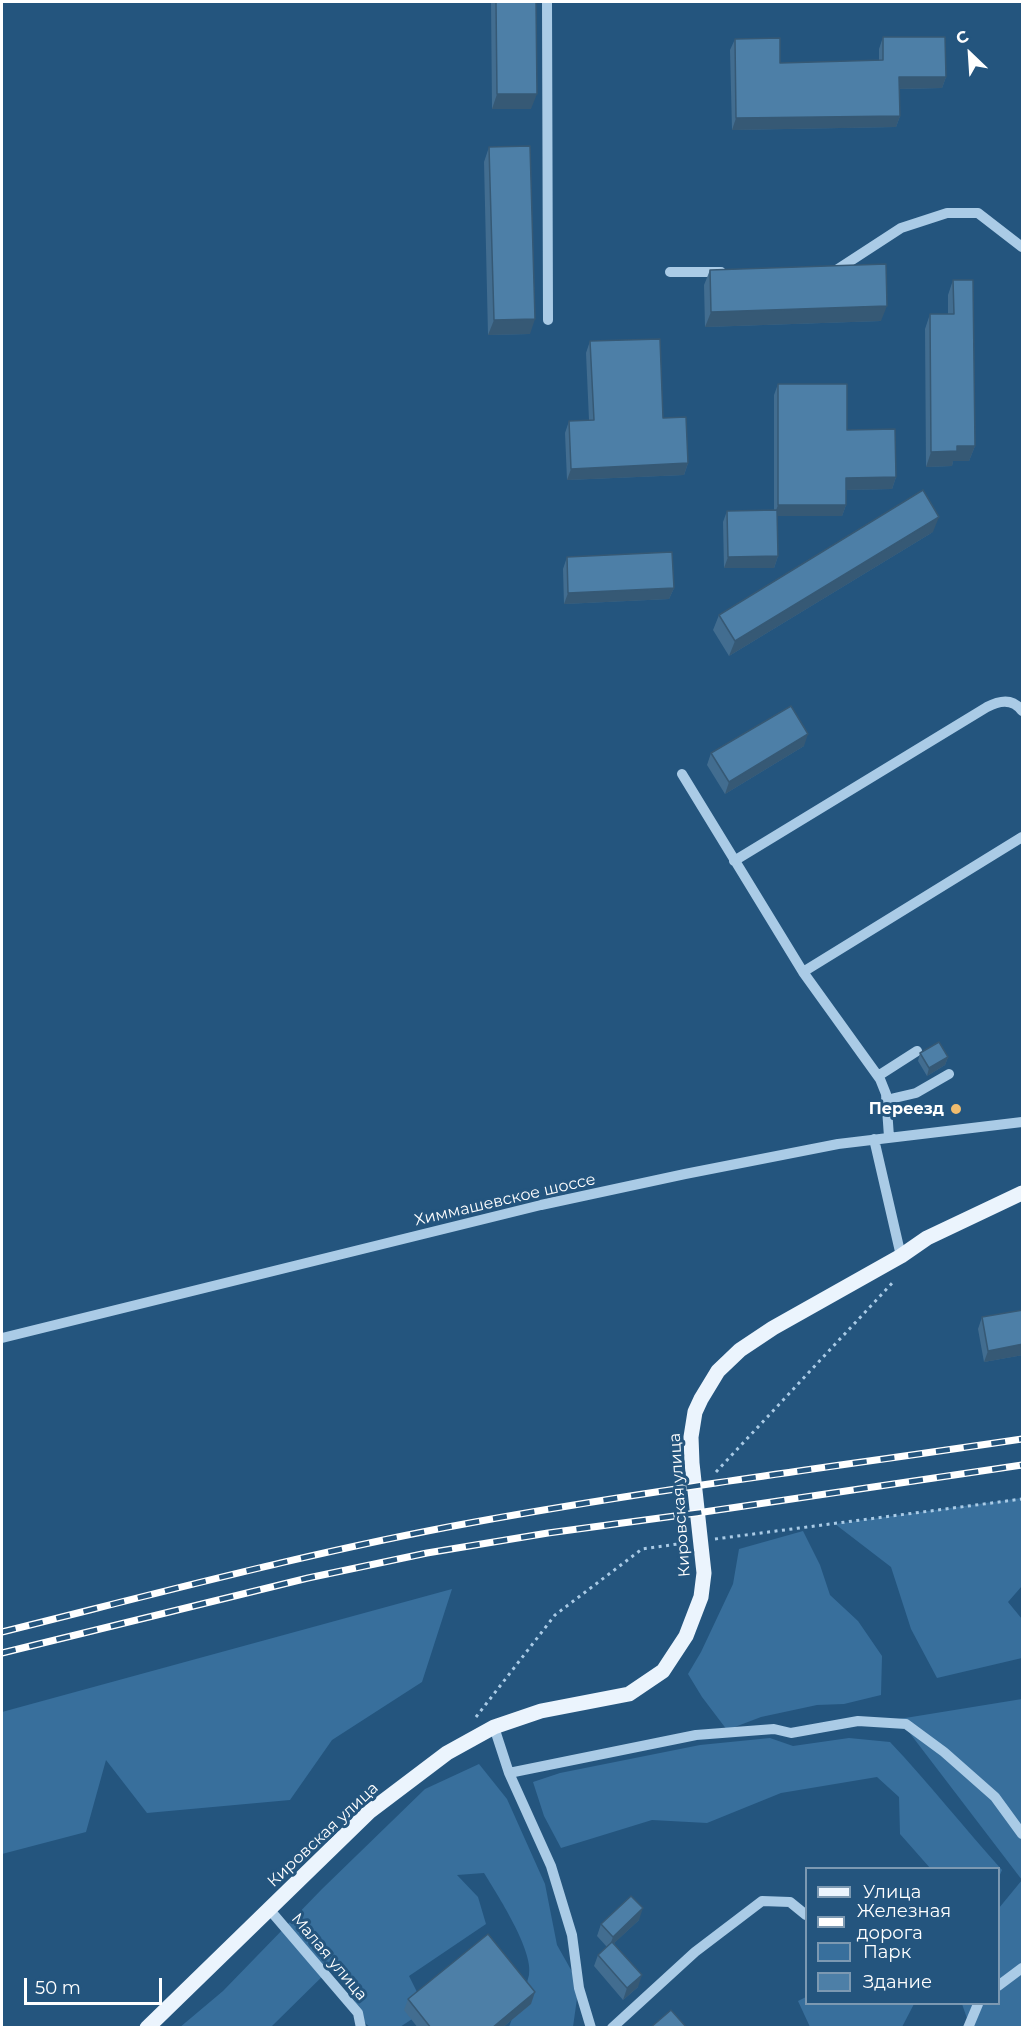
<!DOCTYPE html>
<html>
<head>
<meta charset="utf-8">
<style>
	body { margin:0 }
	#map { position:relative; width:1024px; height:2029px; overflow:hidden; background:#24557e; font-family:Montserrat,sans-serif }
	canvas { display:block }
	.frame { position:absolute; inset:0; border:3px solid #fff; pointer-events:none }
	.legend { position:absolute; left:805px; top:1867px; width:195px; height:138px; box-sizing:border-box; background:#24557e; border:2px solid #7c99b2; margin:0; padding:8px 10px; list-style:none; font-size:18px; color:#fff }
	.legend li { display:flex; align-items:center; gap:12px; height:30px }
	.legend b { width:30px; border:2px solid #7c99b2 }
	.north { position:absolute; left:940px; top:24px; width:60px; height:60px; -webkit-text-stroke:4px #24557e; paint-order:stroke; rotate:335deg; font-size:16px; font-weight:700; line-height:24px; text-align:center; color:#fff }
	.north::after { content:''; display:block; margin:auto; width:21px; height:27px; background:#fff; clip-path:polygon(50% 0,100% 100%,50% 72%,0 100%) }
	.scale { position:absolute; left:24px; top:1978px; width:138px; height:27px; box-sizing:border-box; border:3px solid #fff; border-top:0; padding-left:8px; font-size:18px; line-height:21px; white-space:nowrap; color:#fff; -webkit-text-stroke:4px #24557e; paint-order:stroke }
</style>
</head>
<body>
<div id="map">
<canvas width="1024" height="2029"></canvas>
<div class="frame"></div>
<ul class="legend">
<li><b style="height:8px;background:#ebf4fd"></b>Улица</li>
<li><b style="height:8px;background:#fff"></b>Железная дорога</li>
<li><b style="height:16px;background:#386f9c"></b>Парк</li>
<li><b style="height:16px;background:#4d7fa7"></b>Здание</li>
</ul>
<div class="north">С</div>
<div class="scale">50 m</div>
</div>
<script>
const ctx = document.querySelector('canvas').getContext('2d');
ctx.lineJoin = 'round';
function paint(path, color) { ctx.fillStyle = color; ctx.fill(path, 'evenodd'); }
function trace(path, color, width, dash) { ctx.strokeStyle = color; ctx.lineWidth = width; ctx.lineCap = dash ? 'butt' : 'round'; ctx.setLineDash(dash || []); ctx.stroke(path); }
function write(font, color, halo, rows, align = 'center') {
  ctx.font = font + ' Montserrat,sans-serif'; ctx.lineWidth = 6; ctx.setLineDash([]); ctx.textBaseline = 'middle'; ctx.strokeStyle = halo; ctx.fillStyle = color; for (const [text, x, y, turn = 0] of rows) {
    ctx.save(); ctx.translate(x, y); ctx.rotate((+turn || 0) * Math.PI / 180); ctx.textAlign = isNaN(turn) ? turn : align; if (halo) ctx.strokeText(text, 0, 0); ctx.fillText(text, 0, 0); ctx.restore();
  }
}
paint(new Path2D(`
	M 1022,1498 L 1022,1586 L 1008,1602 L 1022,1619 L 1022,1658 L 937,1678 L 911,1629 L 891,1567 L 835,1524 Z
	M 803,1531 L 820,1565 L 830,1595 L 858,1621 L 882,1656 L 881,1695 L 844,1704 L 817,1705 L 761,1717 L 727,1730 L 702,1697 L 688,1674 L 701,1652 L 733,1584 L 739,1549 Z
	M 452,1589 L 422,1682 L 332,1740 L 290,1800 L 147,1813 L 106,1760 L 86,1832 L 2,1854 L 2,1712 Z
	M 1022,1699 L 1022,2027 L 970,2027 L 962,2004 L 998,2004 L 999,1908 L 1022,1880 L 899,1719 Z
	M 770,1738 L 793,1746 L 849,1738 L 890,1742 C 929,1783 964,1828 1002,1870 L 999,1877 L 998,1868 L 930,1868 L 900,1834 L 899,1797 L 877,1777 L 781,1793 L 707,1823 L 652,1820 L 561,1848 L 544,1816 L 533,1782 L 560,1773 L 700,1745 Z
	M 479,1764 L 507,1799 L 545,1884 L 557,1945 L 579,1984 L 573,2027 L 509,2027 C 515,2010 525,1992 529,1975 C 534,1951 497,1894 484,1873 L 457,1875 L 478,1897 L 486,1924 L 409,1976 L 426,2010 L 400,2027 L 370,2027 L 365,2023 L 337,1962 L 271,2027 L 179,2028 L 223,1991 L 322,1889 L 425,1789 Z
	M 806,1997 L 806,2004 L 914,2004 L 902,2027 L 810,2027 L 798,2001 Z`), '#386f9c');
trace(new Path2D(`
	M 716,1472 L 895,1280
	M 715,1539 L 1022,1499
	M 476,1717 L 555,1615 L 642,1549 L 685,1543`), '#aacbe6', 3, [3, 4.5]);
trace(new Path2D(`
	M 547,2 L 548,320
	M 835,271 L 901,228 L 947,213 L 978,213 L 1022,247
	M 670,272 L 721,272
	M 682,774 L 803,972 L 880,1079 L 886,1094 L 889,1137
	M 734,861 L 987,707 C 1000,700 1013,698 1022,711
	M 803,972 L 1022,837
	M 878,1076 L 917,1051
	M 886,1100 L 916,1093 L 949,1074
	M 874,1139 L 901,1256
	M 2,1338 L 541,1205 L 685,1174 L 838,1144 L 1022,1122
	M 494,1727 L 509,1773 L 551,1866 L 572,1935 L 579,1988 L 591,2028
	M 509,1773 L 696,1735 L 774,1729 L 791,1733 L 858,1721 L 906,1724 L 944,1752 L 995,1797 L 1022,1834
	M 269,1909 L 358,2013 L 361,2028
	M 998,1986 L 1022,1968
	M 612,2028 L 695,1952 L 762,1901 L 790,1902 L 806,1915
	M 968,2028 L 978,2004`), '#aacbe6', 10);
trace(new Path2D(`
	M 147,2028 L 369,1812 L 447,1753 L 494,1727 L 541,1711 L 629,1694 L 663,1671 L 686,1636 L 701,1597 L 704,1573 L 692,1463 L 691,1437 L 695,1412 L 701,1399 L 718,1371 L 740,1350 L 773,1328 L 901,1256 L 927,1238 L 1022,1193`), '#ebf4fd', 15);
const rail = new Path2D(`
	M 2,1632 C 159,1593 315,1551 475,1522 C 657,1489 840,1466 1022,1439
	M 2,1653 L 308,1578 L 427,1553 L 548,1533 L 697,1513 L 1022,1465`);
trace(rail, '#fff', 7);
trace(rail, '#24557e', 4.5, [14]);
paint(new Path2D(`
	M 491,2 L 536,2 L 531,109 L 492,109 Z
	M 883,37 L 946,77 L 942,88 L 900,89 L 900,116 L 896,127 L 732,130 L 730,50 L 735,39 L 780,63 L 879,61 L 879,49 Z
	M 489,147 L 530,334 L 488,335 L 484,162 Z
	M 710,270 L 881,321 L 705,327 L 704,285 Z
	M 953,280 L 975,446 L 969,461 L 953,461 L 952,466 L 926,467 L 925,329 L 930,314 L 948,314 L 948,295 Z
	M 590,341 L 663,418 L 688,463 L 684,475 L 567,480 L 565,433 L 569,421 L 589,420 L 586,353 Z
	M 778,384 L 847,430 L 896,477 L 892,489 L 846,490 L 846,505 L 842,516 L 777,516 L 778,556 L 774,568 L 724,568 L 723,522 L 727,511 L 774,510 L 774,395 Z
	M 933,532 L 729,656 L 713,630 L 719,615 Z
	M 567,557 L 674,588 L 669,599 L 564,604 L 563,569 Z
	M 804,746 L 725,794 L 707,765 L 711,753 Z
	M 920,1053 L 948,1057 L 945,1065 L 927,1076 L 918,1061 Z
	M 1023,1310 L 1023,1355 L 984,1362 L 978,1329 L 982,1317 Z
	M 639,1920 L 614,1943 L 638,1987 L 623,2000 L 594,1966 L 598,1955 L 607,1947 L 597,1936 L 601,1924 Z
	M 408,1999 L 531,2004 L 502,2028 L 418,2028 L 404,2010 Z`), '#426d90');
paint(new Path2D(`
	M 899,77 L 946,77 L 942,88 L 895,89 Z
	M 497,94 L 537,94 L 531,109 L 492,109 Z
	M 900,116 L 896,127 L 732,130 L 736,118 Z
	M 887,306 L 881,321 L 705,327 L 711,312 Z
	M 535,319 L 530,334 L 488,335 L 494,320 Z
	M 957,446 L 975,446 L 969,461 L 953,461 L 952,466 L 926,467 L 931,452 Z
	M 688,463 L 684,475 L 567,480 L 571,469 Z
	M 896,477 L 892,489 L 842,490 L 846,478 Z
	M 778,505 L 846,505 L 842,516 L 774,516 Z
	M 939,517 L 933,532 L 729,656 L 735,641 Z
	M 778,556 L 774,568 L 724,568 L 728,557 Z
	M 674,588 L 669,599 L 564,604 L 568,593 Z
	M 808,734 L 804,746 L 725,794 L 729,782 Z
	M 948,1057 L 945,1065 L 927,1076 L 929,1068 Z
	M 1023,1344 L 1023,1355 L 984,1362 L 988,1351 Z
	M 643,1908 L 639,1920 L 609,1948 L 613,1937 Z
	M 642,1975 L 638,1987 L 623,2000 L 627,1988 Z
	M 535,1992 L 531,2004 L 502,2028 L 492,2028 Z`), '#365975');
const building = new Path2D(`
	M 496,2 L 536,2 L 537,94 L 497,94 Z
	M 883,37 L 945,37 L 946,77 L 899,77 L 900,116 L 736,118 L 735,39 L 780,38 L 780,63 L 883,60 Z
	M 530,146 L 535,319 L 494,320 L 489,147 Z
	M 886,264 L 887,306 L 711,312 L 710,270 Z
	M 953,280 L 973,280 L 975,446 L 957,446 L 957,451 L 931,452 L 930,314 L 954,314 Z
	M 660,339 L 663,418 L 686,417 L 688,463 L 571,469 L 569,421 L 594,420 L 590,341 Z
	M 778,384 L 847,384 L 847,430 L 895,429 L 896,477 L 846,478 L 846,505 L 778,505 Z
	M 923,490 L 939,517 L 735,641 L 719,615 Z
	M 777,510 L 778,556 L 728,557 L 727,511 Z
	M 672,552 L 674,588 L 568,593 L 567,557 Z
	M 791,706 L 808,734 L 729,782 L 711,753 Z
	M 939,1042 L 948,1057 L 929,1068 L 920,1053 Z
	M 1023,1310 L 1023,1344 L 988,1351 L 982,1317 Z
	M 631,1896 L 643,1908 L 613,1937 L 601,1924 Z
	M 488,1934 L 535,1992 L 492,2028 L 431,2028 L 408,1999 Z
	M 612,1942 L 642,1975 L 627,1988 L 598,1955 Z
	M 671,2010 L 687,2028 L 650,2028 Z`);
paint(building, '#4d7fa7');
trace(building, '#365975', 1.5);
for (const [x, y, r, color] of [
	[956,1109,6,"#f0bc6e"]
]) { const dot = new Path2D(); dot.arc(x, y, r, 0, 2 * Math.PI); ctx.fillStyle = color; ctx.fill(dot); trace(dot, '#24557e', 2); }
write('bold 16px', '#fff', '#24557e', [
	["Переезд",944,1109]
], 'right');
write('16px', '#fff', '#24557e', [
	["Химмашевское шоссе",505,1200,-13],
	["Кировская улица",680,1505,-94],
	["Кировская улица",323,1835,-43],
	["Малая улица",329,1957,50]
]);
</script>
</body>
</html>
